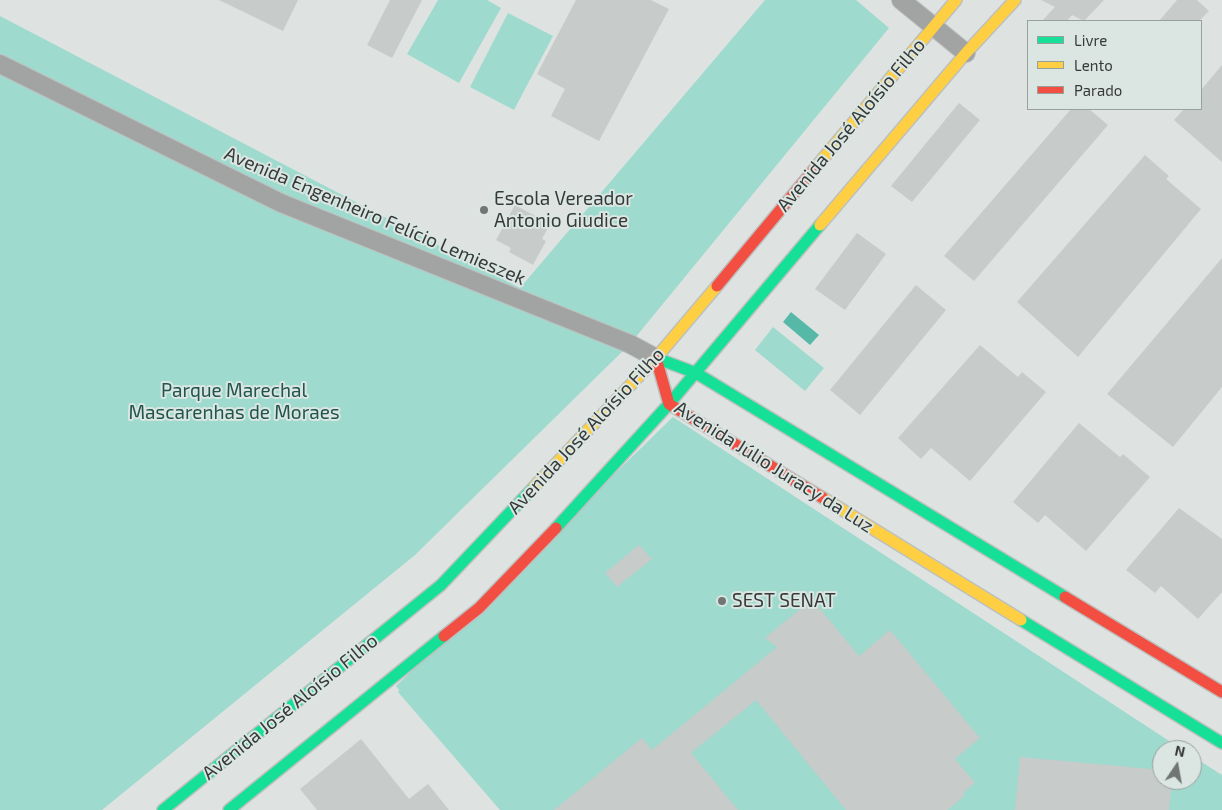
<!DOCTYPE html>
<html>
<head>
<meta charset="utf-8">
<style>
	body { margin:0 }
	#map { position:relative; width:1222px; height:810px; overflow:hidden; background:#dee3e2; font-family:"Exo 2",sans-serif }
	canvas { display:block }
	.legend { position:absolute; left:1027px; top:20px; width:175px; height:90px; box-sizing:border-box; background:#dbe6e3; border:1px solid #99a19f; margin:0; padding:6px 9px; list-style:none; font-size:15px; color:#363a39 }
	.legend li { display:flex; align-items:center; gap:10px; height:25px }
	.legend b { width:25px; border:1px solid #99a19f }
	.north { position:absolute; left:1152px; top:740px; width:50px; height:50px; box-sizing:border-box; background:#dbe6e3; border:1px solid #99a19f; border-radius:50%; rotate:12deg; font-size:14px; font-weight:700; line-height:20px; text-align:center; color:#363a39 }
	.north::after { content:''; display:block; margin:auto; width:18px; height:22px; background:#717574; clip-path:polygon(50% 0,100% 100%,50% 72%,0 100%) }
</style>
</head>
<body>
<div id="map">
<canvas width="1222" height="810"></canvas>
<ul class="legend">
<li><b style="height:6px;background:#16e098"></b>Livre</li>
<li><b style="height:6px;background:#ffcf43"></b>Lento</li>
<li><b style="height:6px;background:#f24e42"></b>Parado</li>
</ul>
<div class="north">N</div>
</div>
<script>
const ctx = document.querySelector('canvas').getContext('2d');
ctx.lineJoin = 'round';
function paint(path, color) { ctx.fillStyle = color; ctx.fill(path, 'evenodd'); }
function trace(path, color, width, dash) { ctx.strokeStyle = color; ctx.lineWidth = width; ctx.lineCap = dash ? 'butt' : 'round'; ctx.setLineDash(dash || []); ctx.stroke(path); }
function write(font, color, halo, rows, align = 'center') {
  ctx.font = font + ' "Exo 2",sans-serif'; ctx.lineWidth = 4; ctx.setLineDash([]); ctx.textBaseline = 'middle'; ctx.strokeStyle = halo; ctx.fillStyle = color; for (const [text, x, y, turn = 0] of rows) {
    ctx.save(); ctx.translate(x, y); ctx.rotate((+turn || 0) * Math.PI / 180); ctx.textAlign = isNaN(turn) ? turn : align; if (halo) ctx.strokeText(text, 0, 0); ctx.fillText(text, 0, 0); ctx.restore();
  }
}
paint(new Path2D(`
	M 438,0 L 487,0 L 501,8 L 459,83 L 407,54 Z
	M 765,0 L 856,0 L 889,28 L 630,344 L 415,555 L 102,810 L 0,810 L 0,16 L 520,288 Z
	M 508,13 L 553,36 L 514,110 L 470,87 Z
	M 773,327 L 824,368 L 805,391 L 755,350 Z
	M 673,417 L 1183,750 L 1162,750 L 1162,780 L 1192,780 L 1192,756 L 1222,775 L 1222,810 L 500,810 L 398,692 L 399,690 L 396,686 Z`), '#9edacd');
paint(new Path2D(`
	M 791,312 L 819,335 L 810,345 L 783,322 Z`), '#56b9a8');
paint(new Path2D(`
	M 219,0 L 298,0 L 283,31 Z
	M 390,0 L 422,0 L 392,58 L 367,45 Z
	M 576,0 L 651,0 L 669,9 L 599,141 L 551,116 L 565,89 L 537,74 Z
	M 1041,0 L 1104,0 L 1084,21 L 1072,15 L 1067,21 L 1042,21 L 1055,7 Z
	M 1177,0 L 1197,0 L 1209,11 L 1199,21 L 1159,21 Z
	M 1222,65 L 1222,162 L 1174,120 L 1184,109 L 1201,109 L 1201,90 Z
	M 959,103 L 980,120 L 912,202 L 891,186 Z
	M 1071,109 L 1089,109 L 1108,125 L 974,281 L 944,256 Z
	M 1145,155 L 1169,176 L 1166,179 L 1201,209 L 1078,357 L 1017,302 Z
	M 515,205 L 550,224 L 542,239 L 546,241 L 533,265 L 509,252 L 511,248 L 496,240 Z
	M 857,233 L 886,254 L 845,310 L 815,289 Z
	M 1222,258 L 1222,387 L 1173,447 L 1107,394 Z
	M 916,285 L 946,310 L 860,415 L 830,390 Z
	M 980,345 L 1018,377 L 1022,372 L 1046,392 L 970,481 L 931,448 L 921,459 L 898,438 Z
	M 1079,423 L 1120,457 L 1123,454 L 1150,477 L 1086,551 L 1045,515 L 1038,523 L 1013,502 Z
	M 1179,508 L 1222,539 L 1222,592 L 1198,619 L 1161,586 L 1155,593 L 1126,570 Z
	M 639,545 L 652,559 L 617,587 L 605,573 Z
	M 812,599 L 859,656 L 890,630 L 980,738 L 955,759 L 975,783 L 963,793 L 965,795 L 948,810 L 846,810 L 756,700 L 691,753 L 738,810 L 554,810 L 642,738 L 652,750 L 777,647 L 765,638 Z
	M 361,739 L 409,799 L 428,784 L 449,810 L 317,810 L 300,789 Z
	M 1020,757 L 1162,770 L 1162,780 L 1172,780 L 1169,810 L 1015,810 Z`), '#c7cbca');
const street = new Path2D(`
	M 901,0 L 966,53
	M 0,64 L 281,203 L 630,344 L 656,358`);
const fast = new Path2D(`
	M 656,358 L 696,373 L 1065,597
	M 556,528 L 669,404 L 820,225
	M 1021,620 L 1222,743
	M 163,810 L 441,585 L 534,487
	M 229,810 L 444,636`);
const slow = new Path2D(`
	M 816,167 L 956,0
	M 820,225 L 966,53 L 1015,0
	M 534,487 L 656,358 L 717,286
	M 823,498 L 1021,620`);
const jam = new Path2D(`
	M 717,286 L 816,167
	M 656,358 L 669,404 L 823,498
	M 1065,597 L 1222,692
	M 444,636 L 479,608 L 556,528`);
trace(street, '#bdc0bf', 20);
trace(fast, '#bdc0bf', 14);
trace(slow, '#bdc0bf', 14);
trace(jam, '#bdc0bf', 14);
trace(street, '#a2a4a3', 18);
trace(fast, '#16e098', 11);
trace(slow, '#ffcf43', 11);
trace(jam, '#f24e42', 11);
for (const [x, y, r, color] of [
	[484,210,5,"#717574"],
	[722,601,5,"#717574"]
]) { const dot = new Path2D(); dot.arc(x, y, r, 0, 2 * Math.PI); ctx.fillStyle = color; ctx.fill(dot); trace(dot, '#dbe6e3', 2); }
write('19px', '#363a39', '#dbe6e3', [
	["Avenida José Aloísio Filho",851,125,-50],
	["Avenida Engenheiro Felício Lemieszek",375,216,23],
	["Avenida José Aloísio Filho",586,431,-47],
	["Avenida Júlio Juracy da Luz",774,467,32],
	["Avenida José Aloísio Filho",290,707,-39]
]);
write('19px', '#363a39', '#dbe6e3', [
	["Escola Vereador",494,199],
	["Antonio Giudice",494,221],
	["SEST SENAT",732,601]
], 'left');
write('19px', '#21554a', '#dbe6e3', [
	["Parque Marechal",234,391],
	["Mascarenhas de Moraes",234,413]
]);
</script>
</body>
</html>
